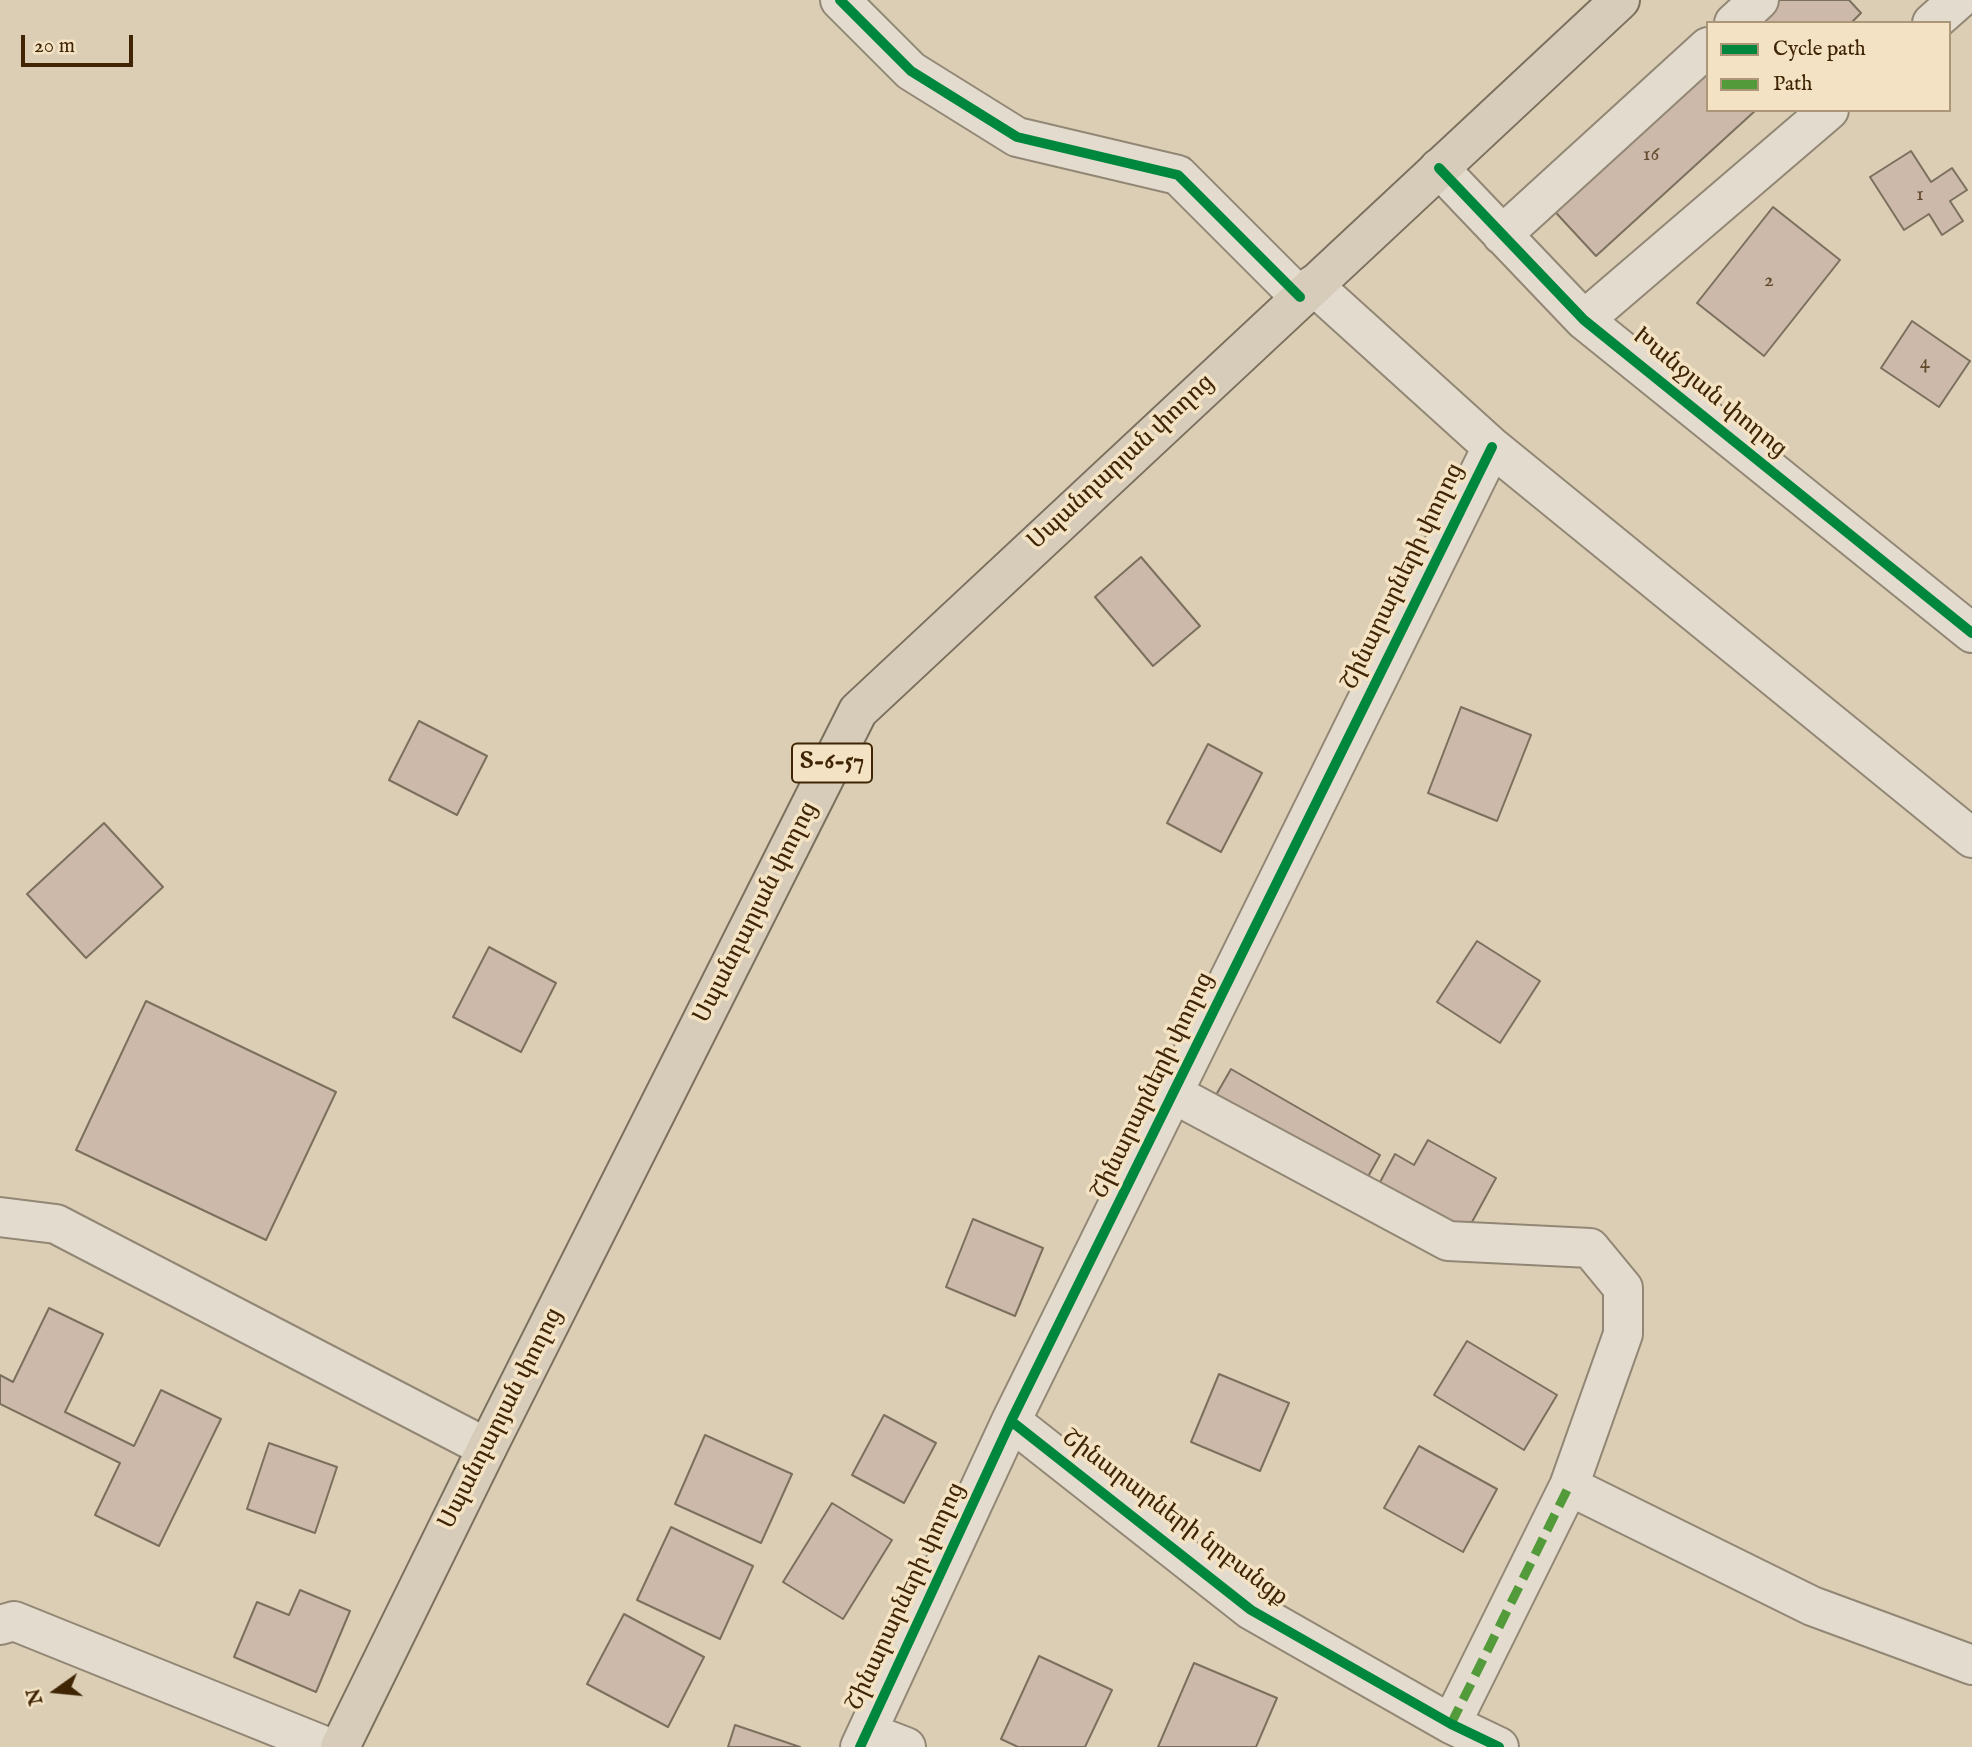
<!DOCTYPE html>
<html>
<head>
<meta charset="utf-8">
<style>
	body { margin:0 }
	#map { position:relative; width:1972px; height:1747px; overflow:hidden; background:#dcceb5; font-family:"IM FELL English",serif }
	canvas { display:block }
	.legend { position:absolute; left:1706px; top:21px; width:245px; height:91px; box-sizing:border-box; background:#f3e2c4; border:2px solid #ab9677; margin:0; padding:9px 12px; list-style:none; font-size:21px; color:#3f2504 }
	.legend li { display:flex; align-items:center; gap:14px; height:35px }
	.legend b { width:35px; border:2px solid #ab9677 }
	.north { position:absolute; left:21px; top:1656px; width:70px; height:70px; -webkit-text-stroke:5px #f3e2c4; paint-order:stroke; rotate:255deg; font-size:19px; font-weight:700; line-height:28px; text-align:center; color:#3f2504 }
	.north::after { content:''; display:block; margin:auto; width:24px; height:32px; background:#3f2504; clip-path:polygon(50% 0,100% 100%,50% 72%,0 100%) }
	.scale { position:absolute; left:21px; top:35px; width:112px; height:32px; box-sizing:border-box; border:4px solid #3f2504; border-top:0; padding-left:9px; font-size:21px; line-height:24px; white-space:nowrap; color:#3f2504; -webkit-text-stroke:5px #f3e2c4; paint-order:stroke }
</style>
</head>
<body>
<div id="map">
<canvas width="1972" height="1747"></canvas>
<ul class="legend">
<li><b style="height:9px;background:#00873e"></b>Cycle path</li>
<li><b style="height:9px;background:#539b3a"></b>Path</li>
</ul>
<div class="north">N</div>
<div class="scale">20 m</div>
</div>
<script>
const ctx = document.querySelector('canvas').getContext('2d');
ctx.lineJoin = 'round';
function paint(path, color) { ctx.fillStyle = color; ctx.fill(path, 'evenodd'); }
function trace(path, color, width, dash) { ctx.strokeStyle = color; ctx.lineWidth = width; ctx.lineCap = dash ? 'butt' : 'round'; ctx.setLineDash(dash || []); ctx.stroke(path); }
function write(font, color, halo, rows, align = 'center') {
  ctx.font = font + ' "IM FELL English","Noto Serif Armenian",serif'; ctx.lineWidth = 7; ctx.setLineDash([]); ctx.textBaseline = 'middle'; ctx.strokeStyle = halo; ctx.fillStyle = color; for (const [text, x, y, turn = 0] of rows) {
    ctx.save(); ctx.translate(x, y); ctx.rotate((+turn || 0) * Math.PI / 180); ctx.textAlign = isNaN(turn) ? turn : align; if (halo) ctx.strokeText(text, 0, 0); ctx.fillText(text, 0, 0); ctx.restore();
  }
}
const building = new Path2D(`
	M 1767,0 L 1849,0 L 1861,13 L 1851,23 L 1742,23 Z
	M 1708,54 L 1708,110 L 1756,110 L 1596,256 L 1546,202 Z
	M 1911,151 L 1931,182 L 1952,168 L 1967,190 L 1950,201 L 1963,221 L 1942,235 L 1929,214 L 1904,230 L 1870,177 Z
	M 1773,207 L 1840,260 L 1764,356 L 1697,303 Z
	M 1912,321 L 1970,361 L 1939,407 L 1881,368 Z
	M 1141,557 L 1200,626 L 1153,666 L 1095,597 Z
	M 1461,707 L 1531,735 L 1497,821 L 1428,793 Z
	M 419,721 L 487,756 L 457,815 L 389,780 Z
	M 1208,744 L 1262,773 L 1221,852 L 1167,823 Z
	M 104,823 L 163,887 L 86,958 L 27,894 Z
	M 1477,941 L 1540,981 L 1500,1043 L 1437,1002 Z
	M 489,947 L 556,983 L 521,1052 L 453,1017 Z
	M 146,1001 L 336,1092 L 266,1240 L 76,1150 Z
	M 1231,1069 L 1380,1155 L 1365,1182 L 1216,1095 Z
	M 1428,1140 L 1496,1178 L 1466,1233 L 1379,1184 L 1395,1154 L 1414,1165 Z
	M 973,1219 L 1043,1248 L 1015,1316 L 946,1287 Z
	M 49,1308 L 103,1334 L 65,1412 L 134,1446 L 161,1390 L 221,1419 L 159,1546 L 95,1515 L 120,1463 L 0,1404 L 0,1375 L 13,1382 Z
	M 1467,1341 L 1557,1395 L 1524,1450 L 1434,1395 Z
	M 1219,1374 L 1289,1403 L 1260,1471 L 1191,1442 Z
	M 884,1415 L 936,1443 L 904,1503 L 852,1475 Z
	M 705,1435 L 792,1474 L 761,1543 L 675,1504 Z
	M 269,1443 L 337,1467 L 315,1533 L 247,1509 Z
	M 1419,1446 L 1497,1489 L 1463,1552 L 1384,1508 Z
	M 832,1503 L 892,1540 L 843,1619 L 783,1582 Z
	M 671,1527 L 753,1566 L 720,1639 L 637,1600 Z
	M 300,1590 L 350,1611 L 316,1692 L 234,1657 L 257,1602 L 289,1615 Z
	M 624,1614 L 704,1657 L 668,1727 L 587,1684 Z
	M 1039,1656 L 1112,1690 L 1085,1747 L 1018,1747 L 1001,1739 Z
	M 1194,1663 L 1277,1698 L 1256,1747 L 1158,1747 Z
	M 735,1725 L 800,1747 L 728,1747 Z`);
paint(building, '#ccb9a9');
trace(building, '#7b705e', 2);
const minor = new Path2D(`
	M 840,0 L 911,71 L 1017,137 L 1178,175 L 1300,297
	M 1734,23 L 1759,0
	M 1932,23 L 1958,0
	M 1439,168 L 1584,320 L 1972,633
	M 1502,235 L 1708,47
	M 1313,285 L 1492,447 L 1972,838
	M 1584,320 L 1829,110
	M 1174,1094 L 1448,1241 L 1590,1248 L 1623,1288 L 1623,1334 L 1569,1486 L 1451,1724
	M 0,1217 L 56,1224 L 487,1448
	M 1011,1421 L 1251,1610 L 1451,1724 L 1499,1747
	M 1569,1486 L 1812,1606 L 1972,1665
	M 0,1625 L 14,1621 L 327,1747
	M 867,1732 L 906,1747
	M 860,1747 L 1011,1421 L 1492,447`);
const major = new Path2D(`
	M 340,1747 L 487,1448 L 858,711 L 1620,0`);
trace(minor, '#928775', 42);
trace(major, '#7b705e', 42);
trace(minor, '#e3dcce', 38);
trace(major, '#d7ccba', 38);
trace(new Path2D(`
	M 1451,1724 L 1569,1486`), '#539b3a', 9, [18, 9]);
trace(new Path2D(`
	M 840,0 L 911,71 L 1017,137 L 1178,175 L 1300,297
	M 1439,168 L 1584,320 L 1972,633
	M 1011,1421 L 1251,1610 L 1451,1724 L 1499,1747
	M 860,1747 L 1011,1421 L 1492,447`), '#00873e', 10);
write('21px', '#634b2e', null, [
	["16",1651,156],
	["1",1920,196],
	["2",1769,282],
	["4",1925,364]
]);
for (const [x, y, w] of [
	[832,763,80]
]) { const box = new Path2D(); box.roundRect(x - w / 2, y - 19.5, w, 39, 5); ctx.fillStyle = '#f3e2c4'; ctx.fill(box); trace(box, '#3f2504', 2); }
write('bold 23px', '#3f2504', null, [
	["Տ-6-57",832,763]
]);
write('24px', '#3f2504', '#f3e2c4', [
	["Խանջյան փողոց",1709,394,39],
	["Սպանդարյան փողոց",1122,463,-43],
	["Շինարարների փողոց",1404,577,-64],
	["Սպանդարյան փողոց",757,913,-63],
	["Շինարարների փողոց",1154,1086,-64],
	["Սպանդարյան փողոց",502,1419,-63],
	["Շինարարների նրբանցք",1174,1519,37],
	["Շինարարների փողոց",907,1597,-65]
]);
</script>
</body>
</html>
